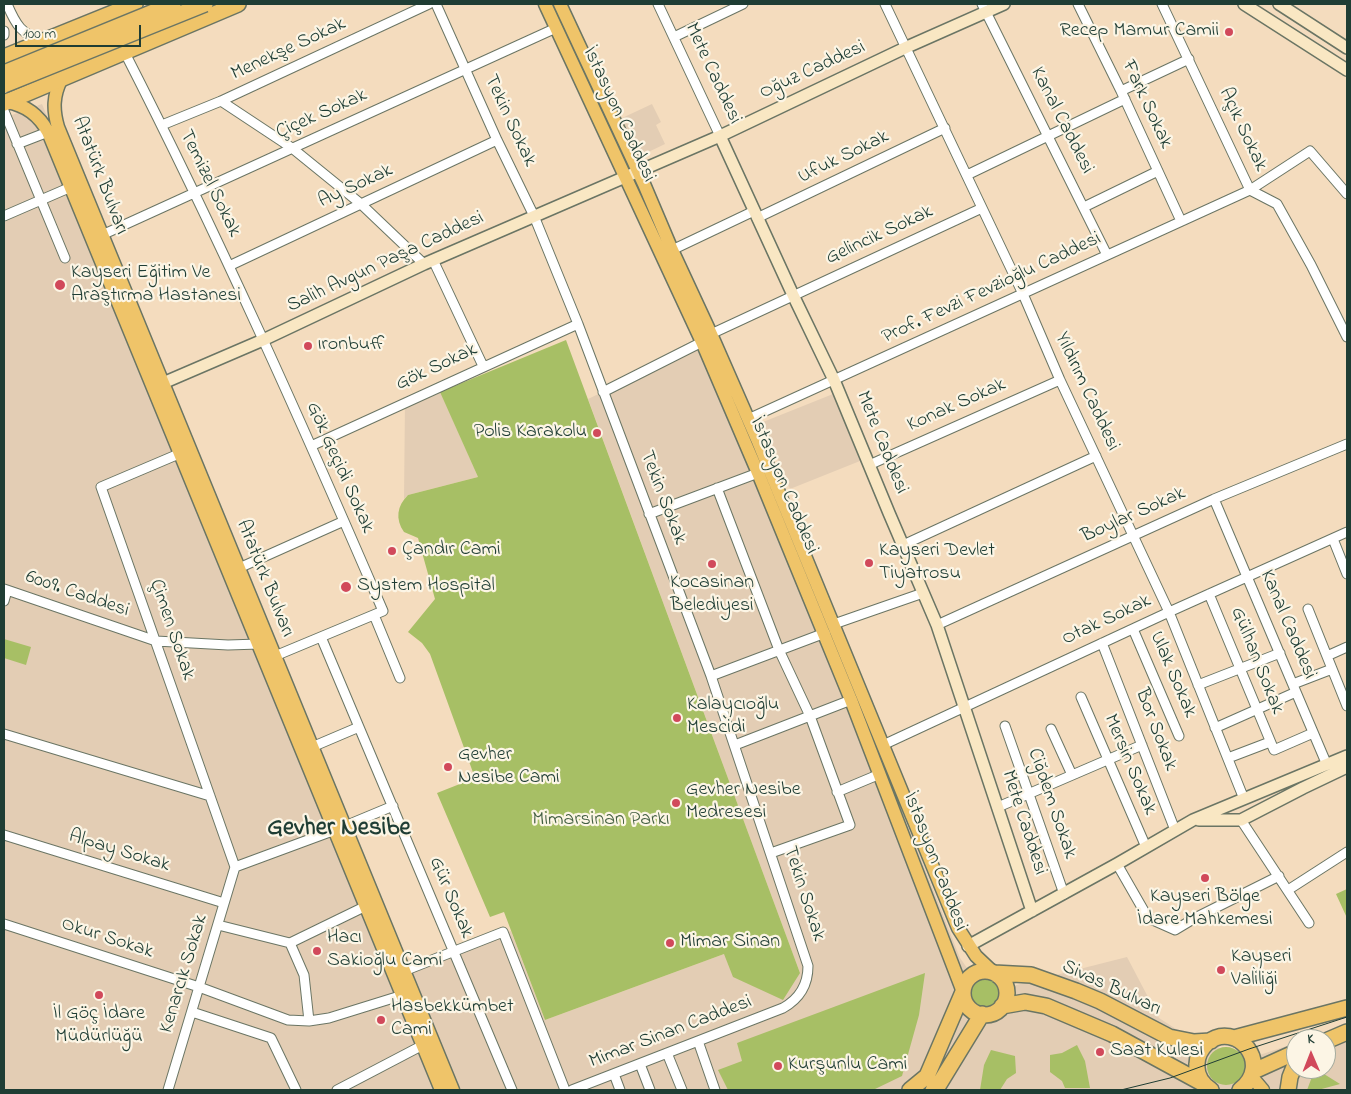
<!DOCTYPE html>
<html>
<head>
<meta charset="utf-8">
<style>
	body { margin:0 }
	#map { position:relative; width:1351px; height:1094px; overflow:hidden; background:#f4dcbe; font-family:"Indie Flower",sans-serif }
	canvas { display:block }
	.frame { position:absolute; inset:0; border:5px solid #1f3d34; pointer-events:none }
	.north { position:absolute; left:1286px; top:1029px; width:50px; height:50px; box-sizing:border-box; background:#fcf5e5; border:1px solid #a4ab9e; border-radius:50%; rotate:359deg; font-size:14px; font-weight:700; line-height:20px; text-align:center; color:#1f3d34 }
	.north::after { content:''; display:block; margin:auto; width:18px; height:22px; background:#d1495b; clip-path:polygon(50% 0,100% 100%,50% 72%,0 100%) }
	.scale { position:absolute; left:15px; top:25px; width:126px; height:22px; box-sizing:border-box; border:2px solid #1f3d34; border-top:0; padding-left:6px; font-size:15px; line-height:18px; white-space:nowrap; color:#1f3d34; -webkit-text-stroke:4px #fcf5e5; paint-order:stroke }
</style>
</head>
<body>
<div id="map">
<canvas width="1351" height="1094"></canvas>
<div class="frame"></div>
<div class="north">K</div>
<div class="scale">100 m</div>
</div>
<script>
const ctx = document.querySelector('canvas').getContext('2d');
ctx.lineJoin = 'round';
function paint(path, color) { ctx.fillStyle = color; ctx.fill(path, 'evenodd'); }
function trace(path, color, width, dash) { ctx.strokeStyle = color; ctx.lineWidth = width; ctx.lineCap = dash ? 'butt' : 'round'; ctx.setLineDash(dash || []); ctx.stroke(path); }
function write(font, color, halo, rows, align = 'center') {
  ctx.font = font + ' "Indie Flower",sans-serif'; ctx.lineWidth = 4.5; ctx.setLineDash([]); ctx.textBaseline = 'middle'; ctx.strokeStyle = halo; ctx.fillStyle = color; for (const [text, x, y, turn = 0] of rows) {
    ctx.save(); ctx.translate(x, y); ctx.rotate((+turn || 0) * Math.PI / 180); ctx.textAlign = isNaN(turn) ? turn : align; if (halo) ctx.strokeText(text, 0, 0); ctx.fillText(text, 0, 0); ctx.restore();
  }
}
paint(new Path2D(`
	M 42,104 L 185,451 L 399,976 L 511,931 L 545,1020 L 724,954 L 800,973 L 588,399 L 707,342 L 810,586 L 910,831 L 960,958 L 985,993 L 1127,957 L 1159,1018 L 1176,1029 L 1185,1033 L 1192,1035 L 1213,1034 L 1226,1066 L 1296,1043 L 1296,1069 L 1326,1069 L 1326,1039 L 1307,1039 L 1347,1024 L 1347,1090 L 4,1090 L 4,118 Z
	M 652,104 L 661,122 L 656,125 L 665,144 L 638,157 L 620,119 Z
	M 438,386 L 478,477 L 408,495 L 404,499 L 405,402 Z
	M 833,394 L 860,461 L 790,489 L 763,422 Z`), '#e3cdb4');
paint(new Path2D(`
	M 566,340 L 800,973 L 783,1000 L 733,977 L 724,954 L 545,1020 L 504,912 L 490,917 L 437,793 L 475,778 L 430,654 L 422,643 L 408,632 L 435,599 L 418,538 L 404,532 C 395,519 397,506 408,495 L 478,477 L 440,392 Z
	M 4,639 L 31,647 L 26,665 L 4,658 Z
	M 1347,889 L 1347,888 L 1347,918 L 1336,894 Z
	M 925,973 L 919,1015 L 902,1076 L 873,1090 L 728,1090 L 718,1070 L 742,1061 L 737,1043 Z
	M971 993a14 14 0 1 1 28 0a14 14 0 1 1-28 0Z
	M 1077,1045 L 1085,1061 L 1090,1088 L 1065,1088 L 1062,1081 L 1050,1072 L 1050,1055 L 1062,1053 Z
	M1207 1066a19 19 0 1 1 38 0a19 19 0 1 1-38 0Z
	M 991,1050 L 1015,1056 L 1016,1073 L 1007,1079 L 1000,1090 L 980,1090 L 984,1065 Z
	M 1315,1069 L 1316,1069 L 1340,1084 L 1318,1090 L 1307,1090 Z`), '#a7bf65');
const street = new Path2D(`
	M 7,4 C 15,23 22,37 44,39
	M 436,4 L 497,140 L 534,216 L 578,324 L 711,676 L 808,966 C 808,985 799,999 783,1008 L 572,1090
	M 658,4 L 720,136
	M 885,4 L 1023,294 L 1060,380 L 1169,612 L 1244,799
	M 982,4 L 1107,255
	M 1078,4 L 1121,91 L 1181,221
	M 1162,4 L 1250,190 L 1277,204 L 1311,265 L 1347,337
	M 4,31 L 4,35
	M 674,37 L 743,4
	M 125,53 C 218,235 302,423 383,611 L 275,656
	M 1121,91 L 1189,59
	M 221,101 L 292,148 L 361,204 L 424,264
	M 4,111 L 65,258
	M 162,125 L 221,101 L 429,4
	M 17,144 L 48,132
	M 967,175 L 1125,99
	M 1084,207 L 1158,171
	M 4,216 L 71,187
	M 757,218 L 945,128
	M 102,235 L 556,28
	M 672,250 L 754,211
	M 433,260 L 483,366
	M 229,266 L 497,140
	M 711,334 L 982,208
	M 603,392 L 702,342
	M 748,419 L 1250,190 L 1310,151 L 1347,194
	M 311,446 L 578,324
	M 181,453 L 101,487 L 235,867
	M 869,465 L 1060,380
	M 717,488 L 779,650 L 810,716 L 850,825 L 771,853
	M 1214,499 L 1327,765
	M 649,514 L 758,473
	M 1333,539 L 1347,574
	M 903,545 L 1096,456
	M 239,568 L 344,521
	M 4,589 L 156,641 L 228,645 L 259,644
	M 1209,594 L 1274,750 L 1313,733
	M 4,601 L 7,590
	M 1308,609 L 1347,706
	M 374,615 L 400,678
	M 834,624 L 923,593
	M 937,625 L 1214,499 L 1347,444
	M 1133,629 L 1179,736
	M 321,637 L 512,1090
	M 1102,643 L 1175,830
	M 1327,656 L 1347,647
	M 711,676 L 825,633
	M 1293,684 L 1332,669
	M 1198,685 L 1280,653
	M 1081,697 L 1146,847
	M 1005,726 L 1064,894
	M 1215,728 L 1296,692
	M 1051,729 L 1072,775
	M 4,734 L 210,796
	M 735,745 L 851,700
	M 883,745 L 1169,612 L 1347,532
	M 312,747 L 359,727
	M 1228,758 L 1270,742
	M 837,792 L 880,774
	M 998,807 L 1142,745
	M 1241,820 L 1309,923
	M 345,826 L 393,806
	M 4,835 L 224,903
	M 1117,864 L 1148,918 L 1175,930 L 1195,918 L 1279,876
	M 235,867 L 335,830
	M 1288,890 L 1347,852
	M 4,924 L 199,987 L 288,1020 L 309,1021 L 329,1018 L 403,995
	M 218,925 L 290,943 L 304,975 L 309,1021
	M 290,943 L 366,906
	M 404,971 L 503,932 L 565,1090
	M 192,1012 L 271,1038 L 296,1090
	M 698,1041 L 715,1090
	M 667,1053 L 682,1090
	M 640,1064 L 650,1090
	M 614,1074 L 620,1090
	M 168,1090 L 235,867
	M 337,1090 L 423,1045`);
const secondary = new Path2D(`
	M 1244,4 L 1347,70
	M 1279,4 L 1347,48
	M 720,136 L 793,295 L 834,380 L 889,513 L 937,625 L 1032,911
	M 163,383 L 263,340 L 424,264 L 720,136 L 907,47 L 1004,4
	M 1199,820 L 1241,820 L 1303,788 L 1347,767
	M 968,946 L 1117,864 L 1193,820 L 1347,756`);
const primary = new Path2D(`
	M 545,4 L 702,342 L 758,473 L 851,700 L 963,992
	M 560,4 L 644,184 L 672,250 L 711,334 L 757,439 L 958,928 L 976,956 L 994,973
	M 61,80 C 53,96 53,110 58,127 L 453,1090
	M 7,102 C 25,105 39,115 48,132 L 441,1090
	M 1252,1077 L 1263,1090`);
const highway = new Path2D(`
	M 4,57 L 135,4
	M 4,103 L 238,4
	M963 993a22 22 0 1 1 44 0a22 22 0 1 1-44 0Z
	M 994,973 L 1031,975 L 1076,991 L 1100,1001 L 1169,1037 L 1194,1042 L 1211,1041
	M 1002,1006 L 1025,1002 L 1046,1006 L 1112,1034 L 1202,1083
	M 1234,1038 L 1347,1008
	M 1326,1041 L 1347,1032
	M 1254,1071 L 1296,1052
	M 910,1090 L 927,1076 L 963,992
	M 933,1090 L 938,1086 L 982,1014
	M 1211,1090 C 1202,1084 1196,1075 1197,1064 C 1197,1056 1201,1049 1207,1043 C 1236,1019 1274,1064 1240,1090
	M 1288,1090 L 1290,1077 L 1296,1062`);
trace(street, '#6a7564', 11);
trace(secondary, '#6a7564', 14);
trace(primary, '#6a7564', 15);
trace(highway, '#6a7564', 18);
trace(street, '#fff', 9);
trace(secondary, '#f9e7c3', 11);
trace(primary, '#efc469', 12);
trace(highway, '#efc469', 15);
trace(new Path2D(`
	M 1121,1090 L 1170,1078 L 1249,1049 L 1347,1017`), '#1f3d34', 1);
const highwayBridge = new Path2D(`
	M 4,73 L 173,4
	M 4,85 L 205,4`);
trace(highwayBridge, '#6a7564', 18, []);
trace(highwayBridge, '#efc469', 15);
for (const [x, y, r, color] of [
	[1229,32,5,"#d1495b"],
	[60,285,6,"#d1495b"],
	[308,346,5,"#d1495b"],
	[597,433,5,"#d1495b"],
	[392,551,5,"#d1495b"],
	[869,563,5,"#d1495b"],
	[712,564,5,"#d1495b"],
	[346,587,6,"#d1495b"],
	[677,718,5,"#d1495b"],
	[448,767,5,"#d1495b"],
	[676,803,5,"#d1495b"],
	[1205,878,5,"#d1495b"],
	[670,943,5,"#d1495b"],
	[317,951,5,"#d1495b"],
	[1221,970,5,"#d1495b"],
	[99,995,5,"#d1495b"],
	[381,1020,5,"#d1495b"],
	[1100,1052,5,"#d1495b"],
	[778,1066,5,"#d1495b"]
]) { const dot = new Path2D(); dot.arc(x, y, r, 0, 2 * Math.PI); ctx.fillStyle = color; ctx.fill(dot); trace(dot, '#fcf5e5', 2); }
write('20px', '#1f3d34', '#fcf5e5', [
	["Recep Mamur Camii",1219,32,"right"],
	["Kayseri Eğitim Ve",71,274],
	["Araştırma Hastanesi",71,297],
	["ıronbuff",318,346],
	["Polis Karakolu",587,433,"right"],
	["Çandır Cami",402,551],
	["Kayseri Devlet",879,552],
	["Tiyatrosu",879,575],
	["Kocasinan",712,584,"center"],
	["Belediyesi",712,607,"center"],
	["System Hospital",357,587],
	["Kalaycıoğlu",687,706],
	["Mescidi",687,729],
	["Gevher",458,756],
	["Nesibe Cami",458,779],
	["Gevher Nesibe",686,791],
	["Medresesi",686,814],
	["Kayseri Bölge",1205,898,"center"],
	["İdare Mahkemesi",1205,921,"center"],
	["Hacı",327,939],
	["Sakioğlu Cami",327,962],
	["Mimar Sinan",680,943],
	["Kayseri",1231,958],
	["Valiliği",1231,981],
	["Hasbekkümbet",391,1008],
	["Cami",391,1031],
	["İl Göç İdare",99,1015,"center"],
	["Müdürlüğü",99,1038,"center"],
	["Saat Kulesi",1110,1052],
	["Kurşunlu Cami",788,1066]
], 'left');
write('20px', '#1f3d34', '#fcf5e5', [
	["Menekşe Sokak",289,50,-25],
	["Oğuz Caddesi",813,71,-25],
	["Mete Caddesi",712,74,65],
	["Fark Sokak",1146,105,65],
	["Çiçek Sokak",322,115,-24],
	["İstasyon Caddesi",618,115,65],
	["Tekin Sokak",509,121,65],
	["Kanal Caddesi",1061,121,63],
	["Açık Sokak",1242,130,65],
	["Ufuk Sokak",844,158,-26],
	["Atatürk Bulvarı",99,176,69],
	["Temizel Sokak",209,184,64],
	["Ay Sokak",356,187,-25],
	["Gelincik Sokak",880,236,-25],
	["Salih Avgun Paşa Caddesi",386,263,-25],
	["Prof. Fevzi Fevzioğlu Caddesi",992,289,-25],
	["Gök Sokak",437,368,-25],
	["Yıldırım Caddesi",1086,392,65],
	["Konak Sokak",957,406,-24],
	["Mete Caddesi",881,443,68],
	["Gök Geçidi Sokak",339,468,66],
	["İstasyon Caddesi",783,486,67],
	["Tekin Sokak",662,498,69],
	["Boylar Sokak",1134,516,-24],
	["Atatürk Bulvarı",264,579,68],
	["6009. Caddesi",77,595,19],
	["Otak Sokak",1107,621,-25],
	["Kanal Caddesi",1287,625,67],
	["Çimen Sokak",171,630,71],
	["Gülhan Sokak",1256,661,68],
	["Ulak Sokak",1172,675,67],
	["Bor Sokak",1155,730,69],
	["Mersin Sokak",1129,765,67],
	["Ciğdem Sokak",1051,804,71],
	["Mete Caddesi",1023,823,72],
	["Alpay Sokak",119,852,17],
	["İstasyon Caddesi",934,862,69],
	["Tekin Sokak",803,894,72],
	["Gür Sokak",450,898,67],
	["Okur Sokak",107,939,18],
	["Kenarcık Sokak",185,974,-73],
	["Sivas Bulvarı",1111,989,25],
	["Mimar Sinan Caddesi",671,1033,-21]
]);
write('20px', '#415e40', '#fcf5e5', [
	["Mimarsinan Parkı",601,821]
]);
write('bold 25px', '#1f3d34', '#fcf5e5', [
	["Gevher Nesibe",339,830]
]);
</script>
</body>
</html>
